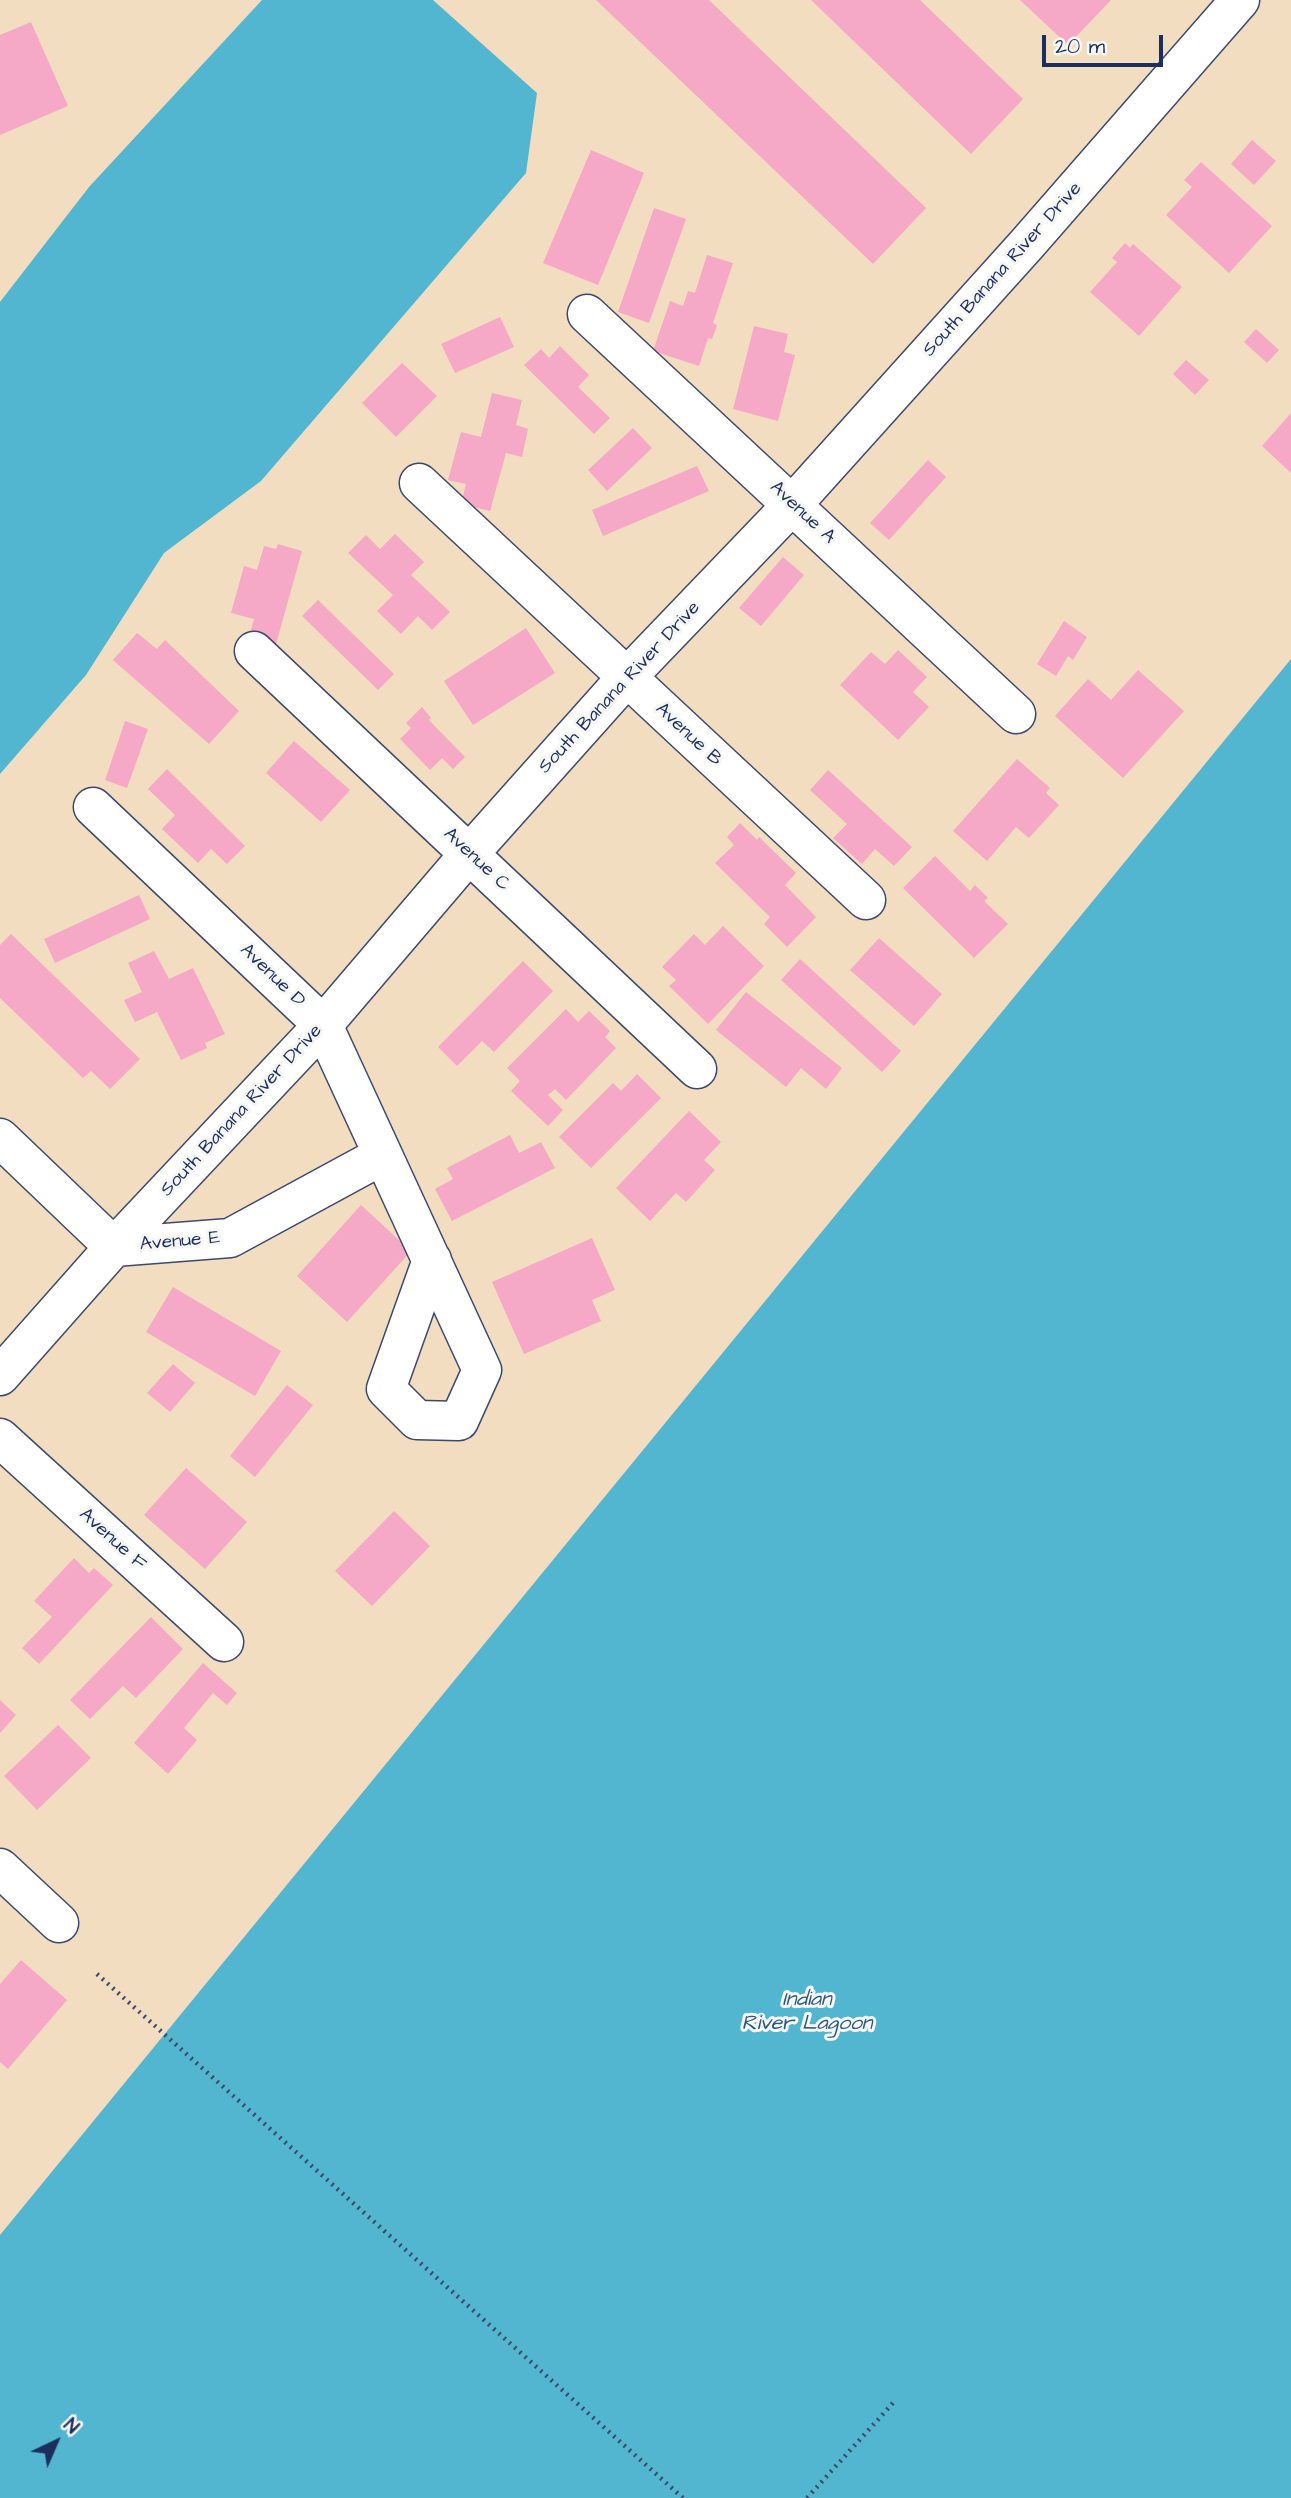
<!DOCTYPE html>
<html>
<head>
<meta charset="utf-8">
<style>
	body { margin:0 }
	#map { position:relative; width:1291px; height:2498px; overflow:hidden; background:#f2ddc0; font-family:"Architects Daughter",sans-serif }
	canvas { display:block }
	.north { position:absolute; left:21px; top:2407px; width:70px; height:70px; -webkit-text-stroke:5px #f6f6f2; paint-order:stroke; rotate:44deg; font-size:19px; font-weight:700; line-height:28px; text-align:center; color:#1b2f5e }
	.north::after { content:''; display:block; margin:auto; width:24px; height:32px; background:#1b2f5e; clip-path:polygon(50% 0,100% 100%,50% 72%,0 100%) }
	.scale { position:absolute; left:1042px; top:35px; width:121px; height:32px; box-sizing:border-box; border:4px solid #1b2f5e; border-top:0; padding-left:9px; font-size:21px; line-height:24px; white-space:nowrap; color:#1b2f5e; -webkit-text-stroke:5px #f6f6f2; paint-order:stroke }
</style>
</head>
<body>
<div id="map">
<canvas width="1291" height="2498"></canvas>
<div class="north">N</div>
<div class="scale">20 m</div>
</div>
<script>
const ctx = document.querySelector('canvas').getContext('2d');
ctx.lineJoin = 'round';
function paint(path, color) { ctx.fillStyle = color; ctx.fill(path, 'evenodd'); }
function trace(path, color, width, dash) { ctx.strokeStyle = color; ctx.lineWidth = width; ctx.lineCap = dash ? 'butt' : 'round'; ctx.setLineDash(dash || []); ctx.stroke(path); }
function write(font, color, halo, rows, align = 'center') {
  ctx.font = font + ' "Architects Daughter",sans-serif'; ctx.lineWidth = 6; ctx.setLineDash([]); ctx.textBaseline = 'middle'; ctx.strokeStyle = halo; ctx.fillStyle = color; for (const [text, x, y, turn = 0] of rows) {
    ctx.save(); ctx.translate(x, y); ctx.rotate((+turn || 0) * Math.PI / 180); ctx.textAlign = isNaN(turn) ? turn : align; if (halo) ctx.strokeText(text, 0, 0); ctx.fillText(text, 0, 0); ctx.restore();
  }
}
paint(new Path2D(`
	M 262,0 L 433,0 L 537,93 L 526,173 L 261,481 L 164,553 L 86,675 L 0,774 L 0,302 L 89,187 Z
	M 1291,659 L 1291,2498 L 0,2498 L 0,2235 Z`), '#53b6d1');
paint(new Path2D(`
	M 596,0 L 709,0 L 926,208 L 873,264 Z
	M 811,0 L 920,0 L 1023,99 L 971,154 Z
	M 1020,0 L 1111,0 L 1068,45 Z
	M 31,22 L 68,106 L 0,135 L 0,35 Z
	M 1252,140 L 1276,161 L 1254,185 L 1231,164 Z
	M 591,150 L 644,173 L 598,285 L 543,263 Z
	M 1201,162 L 1272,226 L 1229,273 L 1166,215 L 1192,187 L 1184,180 Z
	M 654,208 L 686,219 L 649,323 L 618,312 Z
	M 1125,243 L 1130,248 L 1133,244 L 1182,287 L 1139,336 L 1090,292 L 1117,262 L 1112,258 Z
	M 707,255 L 733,263 L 713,323 L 717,325 L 712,339 L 708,338 L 699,366 L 653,351 L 670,301 L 683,306 L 688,291 L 695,293 Z
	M 500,317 L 514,347 L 455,373 L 441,344 Z
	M 754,326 L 788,334 L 784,352 L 795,355 L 778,421 L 733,409 Z
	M 1256,329 L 1279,350 L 1267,363 L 1244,342 Z
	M 560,346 L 589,375 L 578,387 L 610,418 L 594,434 L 524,365 L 541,349 L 549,358 Z
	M 1186,360 L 1209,380 L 1195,395 L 1173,374 Z
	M 402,363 L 437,396 L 396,437 L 362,403 Z
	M 492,393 L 522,400 L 516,425 L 528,429 L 522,457 L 506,453 L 490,511 L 461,504 L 466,484 L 448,480 L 461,432 L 481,437 Z
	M 1291,413 L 1291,473 L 1262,446 Z
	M 633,428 L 652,448 L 607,491 L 588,470 Z
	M 928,460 L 946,477 L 889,540 L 870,523 Z
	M 697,466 L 709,491 L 603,536 L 592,510 Z
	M 395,534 L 424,562 L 411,575 L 450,612 L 432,630 L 418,616 L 401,634 L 377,611 L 393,595 L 348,553 L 366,535 L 380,549 Z
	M 278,544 L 302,551 L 276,644 L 249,637 L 254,619 L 231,613 L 244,566 L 257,570 L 264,546 L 276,549 Z
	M 783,557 L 804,575 L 761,626 L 739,608 Z
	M 318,600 L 394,674 L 378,690 L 302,616 Z
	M 1064,621 L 1087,637 L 1073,660 L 1068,656 L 1056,676 L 1037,664 Z
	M 526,628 L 555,673 L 473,725 L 444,681 Z
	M 137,633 L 157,649 L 165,640 L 239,711 L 209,744 L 113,660 Z
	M 898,650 L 927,677 L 913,692 L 929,707 L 898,740 L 840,685 L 871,652 L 885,664 Z
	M 1138,670 L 1184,711 L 1123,778 L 1055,716 L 1088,679 L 1111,700 Z
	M 422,707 L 431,718 L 429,720 L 465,757 L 453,769 L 442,758 L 430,770 L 400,739 L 411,728 L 406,723 Z
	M 125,721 L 148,729 L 127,788 L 105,780 Z
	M 294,741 L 350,790 L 321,822 L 266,773 Z
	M 1017,759 L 1050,788 L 1046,793 L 1059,805 L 1029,838 L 1016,827 L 987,861 L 953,831 Z
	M 167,769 L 245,846 L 227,864 L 211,849 L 198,863 L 162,829 L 175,815 L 148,789 Z
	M 828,770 L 912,847 L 894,866 L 875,849 L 862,864 L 833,838 L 847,824 L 810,790 Z
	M 740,823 L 757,840 L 759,837 L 796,873 L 785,885 L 816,917 L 787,947 L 764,924 L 770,917 L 715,863 L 734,845 L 727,837 Z
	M 935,856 L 970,891 L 975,885 L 988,898 L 984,901 L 1008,924 L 974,958 L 903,888 Z
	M 139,895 L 150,919 L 55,963 L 44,939 Z
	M 723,926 L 764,966 L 708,1024 L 669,986 L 676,980 L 662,967 L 694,934 L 705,945 Z
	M 11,934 L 140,1059 L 110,1089 L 91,1071 L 83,1078 L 0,998 L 0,945 Z
	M 879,938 L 942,994 L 914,1026 L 850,970 Z
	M 154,951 L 169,979 L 193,968 L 225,1034 L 205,1043 L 207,1048 L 181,1060 L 157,1012 L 135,1022 L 124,1000 L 142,992 L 128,963 Z
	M 800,959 L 901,1051 L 882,1072 L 781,980 Z
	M 523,961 L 553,991 L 494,1052 L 482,1041 L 457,1066 L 438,1047 Z
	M 746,992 L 842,1068 L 826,1089 L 801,1068 L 786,1087 L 716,1030 Z
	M 566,1009 L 578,1022 L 589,1011 L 610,1031 L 605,1037 L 616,1048 L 566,1100 L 555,1089 L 548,1095 L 563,1110 L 548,1126 L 511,1091 L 520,1081 L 507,1068 Z
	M 637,1074 L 661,1098 L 591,1168 L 559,1137 L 613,1083 L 621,1091 Z
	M 689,1111 L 721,1142 L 704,1160 L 715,1170 L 686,1202 L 676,1193 L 650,1221 L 616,1188 Z
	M 510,1135 L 519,1153 L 541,1142 L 555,1168 L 452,1221 L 435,1189 L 453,1179 L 447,1168 Z
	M 361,1205 L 411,1251 L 347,1322 L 297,1276 Z
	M 592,1238 L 615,1290 L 592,1300 L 601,1321 L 524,1354 L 492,1282 Z
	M 173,1287 L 281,1351 L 255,1396 L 146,1332 Z
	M 173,1364 L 195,1383 L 170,1412 L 147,1393 Z
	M 287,1385 L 313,1405 L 255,1477 L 230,1456 Z
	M 186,1468 L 247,1522 L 205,1569 L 144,1515 Z
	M 394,1511 L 430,1546 L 372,1606 L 335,1571 Z
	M 74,1558 L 89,1573 L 94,1568 L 113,1585 L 39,1664 L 22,1648 L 52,1617 L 34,1601 Z
	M 151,1617 L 183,1649 L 136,1698 L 123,1686 L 90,1719 L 70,1700 Z
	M 203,1663 L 237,1693 L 227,1705 L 213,1693 L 184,1728 L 197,1740 L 168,1774 L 134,1743 Z
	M 0,1700 L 16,1715 L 0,1733 Z
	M 58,1725 L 91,1758 L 37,1810 L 4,1776 Z
	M 21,1960 L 67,2000 L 8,2069 L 0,2062 L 0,1984 Z`), '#f6a8c7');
const street = new Path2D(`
	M 587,314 L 1016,714
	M 419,483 L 866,900
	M 254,651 L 697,1069
	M 93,807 L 323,1025 L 482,1370 L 459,1421 L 417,1420 L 386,1389 L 432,1260
	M 0,1138 L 114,1247 L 230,1238 L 383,1155
	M 0,1376 L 114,1247 L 323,1025 L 469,854 L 627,677 L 792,505 L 1027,244 L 1240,0
	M 0,1438 L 224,1642
	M 0,1868 L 59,1923`);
trace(street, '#3b496d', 41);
trace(new Path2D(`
	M 97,1974 L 683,2498
	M 807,2498 L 893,2403`), '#3b496d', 4.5, [2, 5]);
trace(street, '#fff', 38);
write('19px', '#1b2f5e', '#f6f6f2', [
	["South Banana River Drive",1003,270,-48],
	["Avenue A",802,513,43],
	["South Banana River Drive",620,688,-47],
	["Avenue B",688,735,43],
	["Avenue C",476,860,43],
	["Avenue D",272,976,44],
	["South Banana River Drive",242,1111,-47],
	["Avenue E",180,1242,-5],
	["Avenue F",112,1540,42]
]);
write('italic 21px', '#2c5880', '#f6f6f2', [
	["Indian",807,2001],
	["River Lagoon",807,2025]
]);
</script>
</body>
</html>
